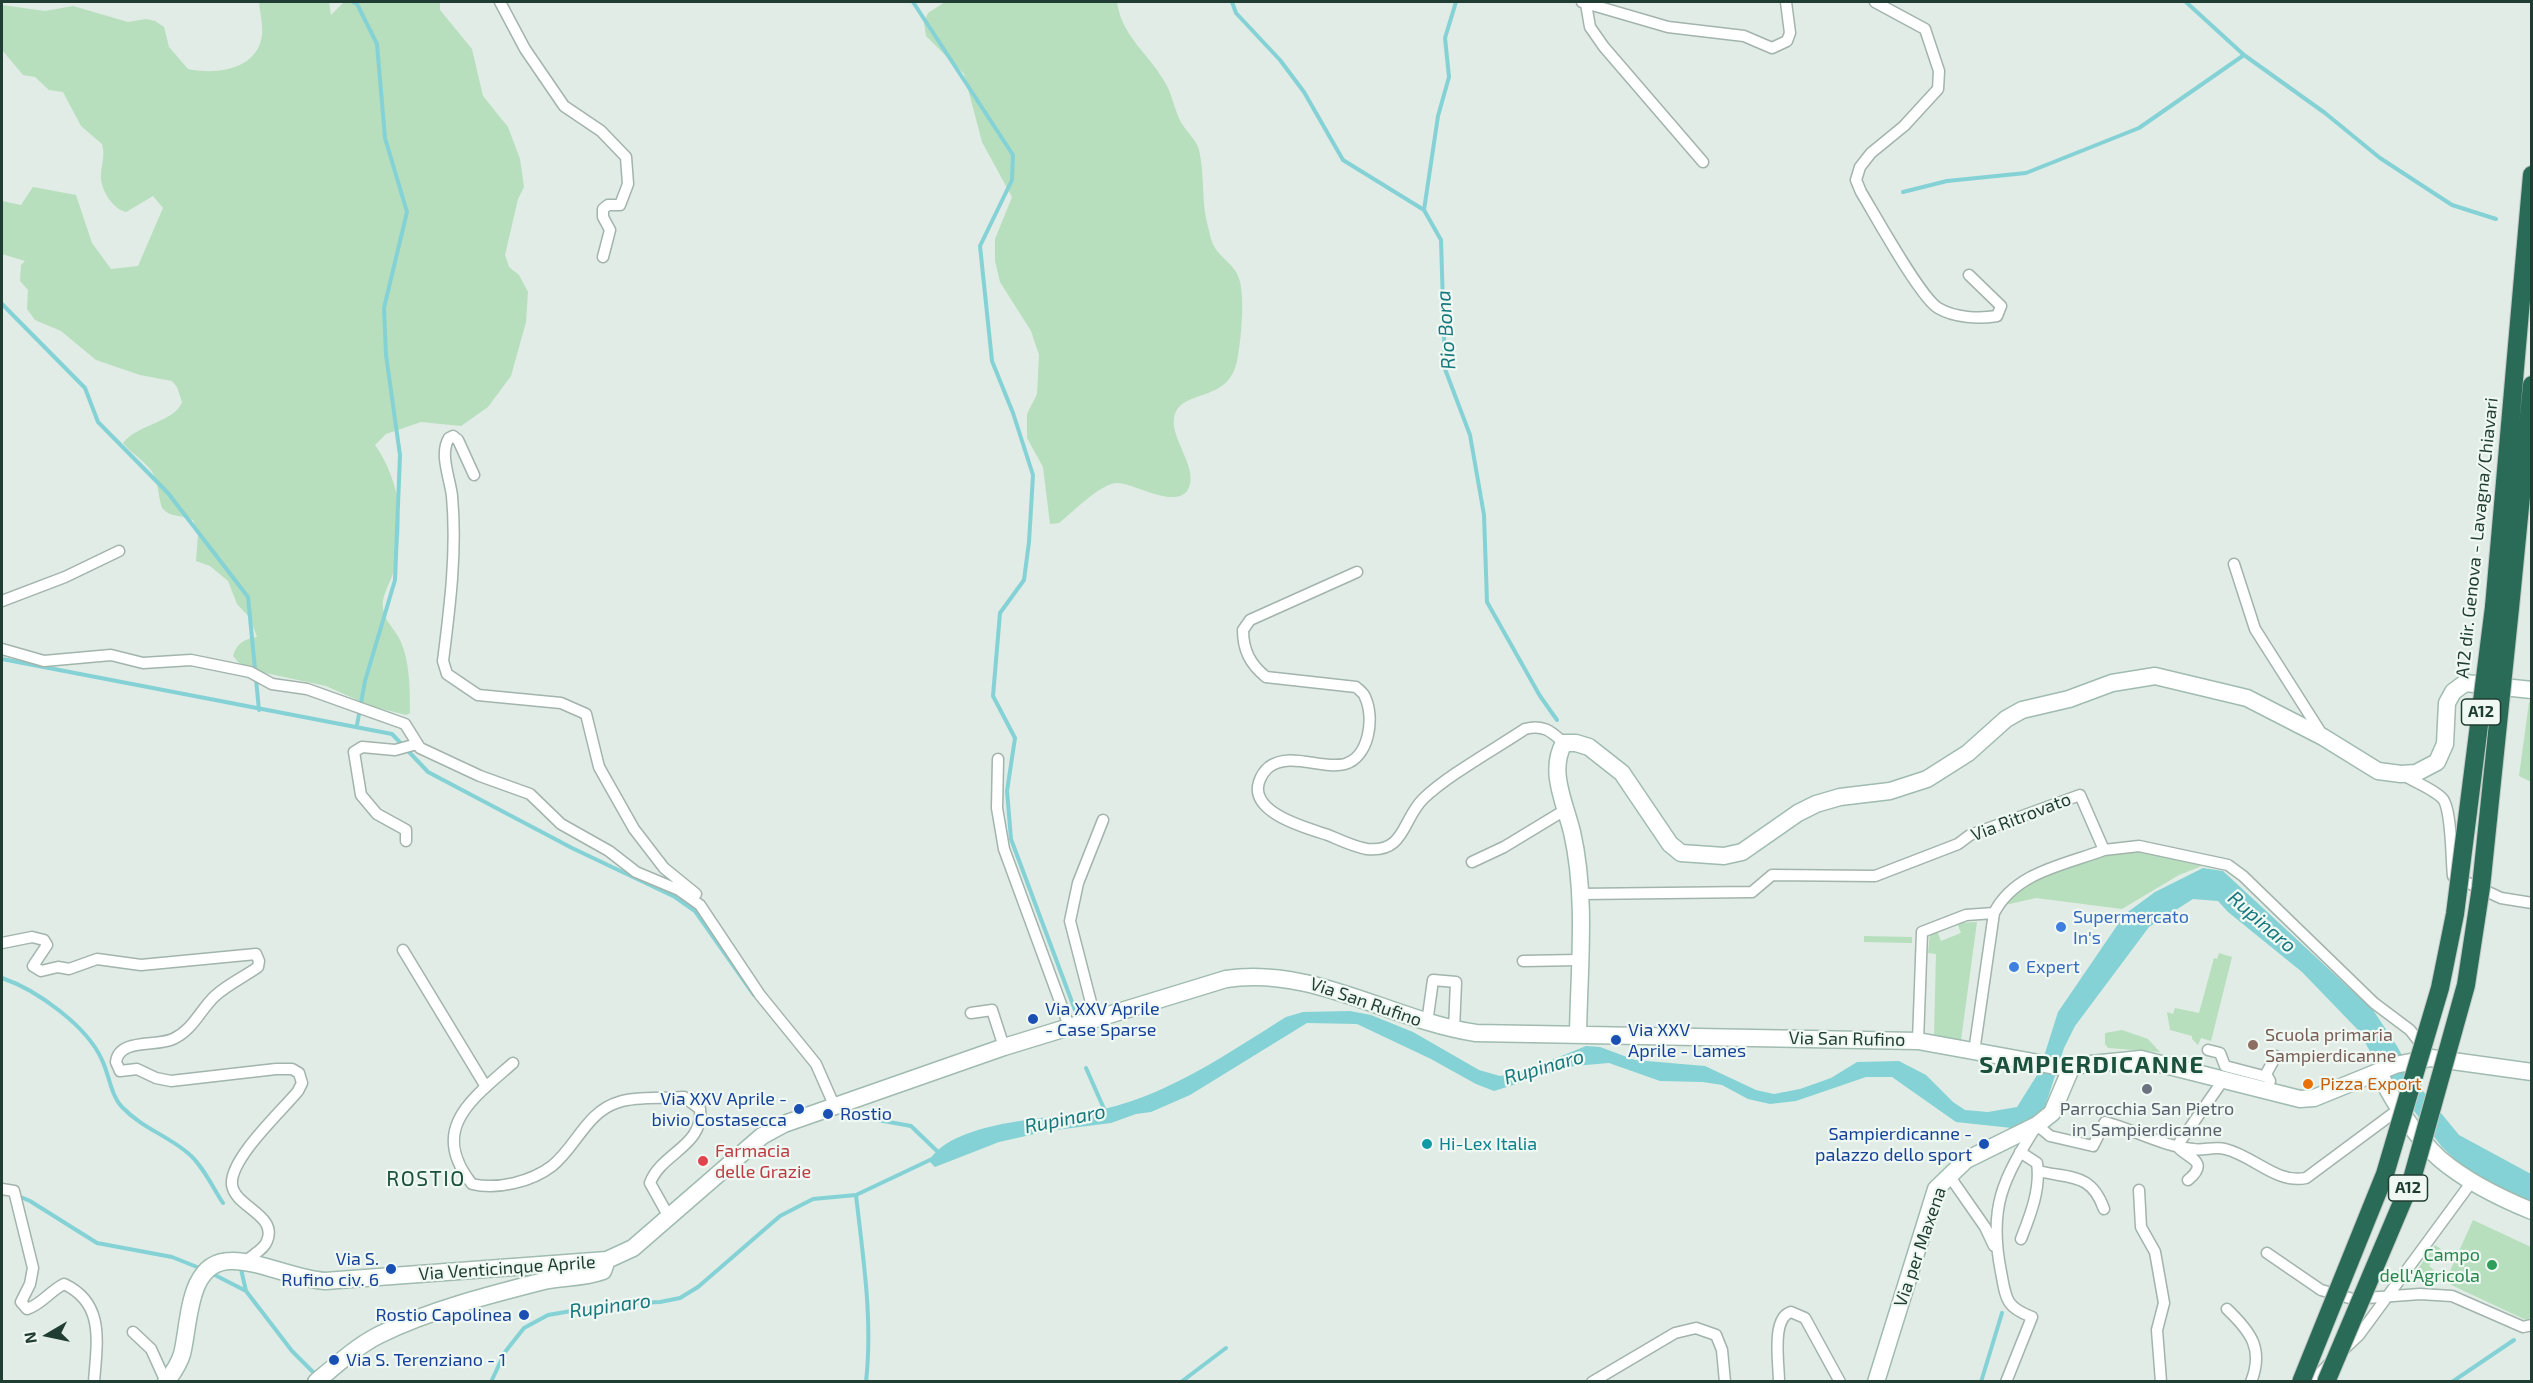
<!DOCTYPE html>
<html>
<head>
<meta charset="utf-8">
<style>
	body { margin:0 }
	#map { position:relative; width:2533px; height:1383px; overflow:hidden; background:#e0ece5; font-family:"Exo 2",sans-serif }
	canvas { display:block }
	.frame { position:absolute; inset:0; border:3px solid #1f3d32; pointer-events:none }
	.north { position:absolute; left:18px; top:1305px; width:60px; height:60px; -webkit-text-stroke:4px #f0f8f3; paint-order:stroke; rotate:261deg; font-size:16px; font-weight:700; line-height:24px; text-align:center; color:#1f3d32 }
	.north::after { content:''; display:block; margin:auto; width:21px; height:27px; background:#1f3d32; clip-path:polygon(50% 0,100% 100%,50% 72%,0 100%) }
</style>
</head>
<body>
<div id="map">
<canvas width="2533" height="1383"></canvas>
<div class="frame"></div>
<div class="north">N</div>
</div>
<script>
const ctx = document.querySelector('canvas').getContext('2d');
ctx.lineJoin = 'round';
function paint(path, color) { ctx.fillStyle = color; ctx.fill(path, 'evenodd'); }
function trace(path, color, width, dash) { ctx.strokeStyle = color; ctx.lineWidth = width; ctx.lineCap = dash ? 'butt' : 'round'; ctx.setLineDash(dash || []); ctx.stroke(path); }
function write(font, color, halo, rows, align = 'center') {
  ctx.font = font + ' "Exo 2",sans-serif'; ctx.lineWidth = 4.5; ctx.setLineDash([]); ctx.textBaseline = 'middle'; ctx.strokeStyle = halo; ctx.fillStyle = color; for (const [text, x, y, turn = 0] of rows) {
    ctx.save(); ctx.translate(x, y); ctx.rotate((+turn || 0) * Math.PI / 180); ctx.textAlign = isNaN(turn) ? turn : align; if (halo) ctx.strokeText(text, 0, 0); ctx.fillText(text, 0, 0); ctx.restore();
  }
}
paint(new Path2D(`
	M 259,2 L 329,2 L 331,15 L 344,2 L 440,2 L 440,10 L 472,49 L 483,96 L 508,127 L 520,159 L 524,187 L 518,199 L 505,255 L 509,267 L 519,275 L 528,292 L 526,322 L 511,376 L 488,407 L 461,426 L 421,422 L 386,434 L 375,445 C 402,484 405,528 393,573 C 390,584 381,596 383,608 C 384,621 395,629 400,640 C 410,661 410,690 410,713 L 406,715 L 371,706 L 326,686 L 256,671 L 239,663 L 233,656 C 237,643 244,639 257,637 L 250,618 L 237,604 L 228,581 L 210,566 L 196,561 L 198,534 L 193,520 C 183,515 169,517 163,509 C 158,502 160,481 150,469 C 142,459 131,453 123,443 C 138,424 175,422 182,402 L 177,387 L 172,381 L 140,375 L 96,360 L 61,331 L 35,320 L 27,309 L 28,290 L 20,281 L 21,265 L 25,261 L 2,254 L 2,201 L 21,205 L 33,187 L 76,195 L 92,243 L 111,269 L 138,266 L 163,208 L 153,196 L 126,212 C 112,209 99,187 101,173 C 102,162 105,155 102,144 L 81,126 L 63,92 L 49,90 L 35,77 L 23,75 L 2,50 L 2,5 L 45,11 L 73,6 L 128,22 L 146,19 L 155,21 L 164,27 L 169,47 L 188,69 C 215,75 258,70 262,35 C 263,25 260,12 259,2 Z
	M 945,2 L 1117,2 C 1122,38 1151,55 1167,86 C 1173,98 1175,112 1182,124 C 1187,132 1197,141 1199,150 C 1205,175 1201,202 1208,227 C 1210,233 1211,242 1215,248 C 1221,258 1234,265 1238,276 C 1246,293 1241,342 1237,361 C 1228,405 1180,387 1174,418 C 1170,439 1201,471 1187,491 C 1174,508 1135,484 1118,483 C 1102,482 1073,512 1059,523 L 1050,524 L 1043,467 L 1027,438 L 1027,414 L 1037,394 L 1039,355 L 1031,331 L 1000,282 L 995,261 L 995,239 L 1012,197 L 982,142 L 964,74 L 926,36 L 924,23 L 928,13 Z
	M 2529,702 L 2532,702 L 2531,782 L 2519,776 Z
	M 2135,850 L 2202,866 L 2179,875 L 2122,909 L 2036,898 L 2005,905 L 2026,882 L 2118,852 Z
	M 1977,922 L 1961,1040 L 1934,1035 L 1936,954 L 1928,953 L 1930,933 L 1937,931 L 1941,941 L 1961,933 L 1957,923 Z
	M 1864,936 L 1912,937 L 1912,943 L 1864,942 Z
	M 2219,953 L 2232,957 L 2211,1041 L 2201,1038 L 2198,1045 L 2192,1039 L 2192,1036 L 2170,1030 L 2167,1012 L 2173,1014 L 2175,1008 L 2199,1013 L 2214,958 L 2217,959 Z
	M 2122,1030 L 2148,1039 L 2160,1052 L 2108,1048 L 2105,1044 L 2105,1033 Z
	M 2473,1220 L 2531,1247 L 2532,1314 L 2528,1321 L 2445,1282 Z
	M 2435,1245 L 2441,1249 L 2429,1266 L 2434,1270 L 2429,1277 L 2418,1269 Z`), '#b7dfbd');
paint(new Path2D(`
	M 2203,868 L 2223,871 L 2373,1010 L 2397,1046 L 2418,1085 L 2459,1135 L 2531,1174 L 2532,1204 L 2489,1183 L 2461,1165 L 2442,1147 L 2376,1062 L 2358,1030 L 2302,972 L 2228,912 L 2218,901 L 2193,899 L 2149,927 L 2075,1026 L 2064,1048 L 2042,1116 L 2012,1128 L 1956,1122 L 1892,1077 L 1866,1077 L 1796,1101 L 1770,1104 L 1748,1099 L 1722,1085 L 1703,1082 L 1660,1081 L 1609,1063 L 1574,1066 L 1494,1091 L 1476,1084 L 1431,1059 L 1357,1024 L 1307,1023 L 1190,1095 L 1151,1112 L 1136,1114 L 1111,1123 L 1048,1131 L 999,1142 L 935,1167 L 929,1161 C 955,1118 1060,1119 1104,1109 C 1172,1093 1228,1053 1286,1017 L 1303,1012 L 1350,1011 L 1371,1015 L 1413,1032 L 1479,1070 L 1500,1076 L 1525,1071 L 1586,1046 L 1600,1047 L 1635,1060 L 1705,1066 L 1756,1090 L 1774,1094 L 1800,1089 L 1831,1078 L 1857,1062 L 1899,1061 L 1926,1075 L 1953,1102 L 1965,1110 L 1988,1112 L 2017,1107 L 2039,1072 L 2058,1012 L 2125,914 L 2155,892 Z`), '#84d2d5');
trace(new Path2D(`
	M 353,2 L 357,4 L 377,44 L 385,138 L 407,212 L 384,308 L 386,355 L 400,455 L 395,580 L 365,681 L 357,725
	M 913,2 L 1013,155 L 1012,180 L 980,246 L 992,361 L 1013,413 L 1033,475 L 1029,542 L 1024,580 L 1000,613 L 993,696 L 1015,738 L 1007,791 L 1011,839 L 1075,1010
	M 1232,2 L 1236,13 L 1280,60 L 1304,92 L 1343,160 L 1424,210 L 1441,240 L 1445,369 L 1470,435 L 1484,515 L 1487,602 L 1540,696 L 1557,720
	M 2186,2 L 2244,55 L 2325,113 L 2380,158 L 2452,205 L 2496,219
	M 1903,192 L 1947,181 L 2026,173 L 2139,128 L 2244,55
	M 1424,210 L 1438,116 L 1449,77 L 1445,38 L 1456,2
	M 2,304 L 85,388 L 98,422 L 168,493 L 248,597 L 259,710
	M 2,659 L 392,734 L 428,772 L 572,848 L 675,897 L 695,911 L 754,995
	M 2,978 C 37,990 87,1026 102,1060 C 109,1074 111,1096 122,1107 C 143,1129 169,1136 189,1154 C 203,1166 213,1188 223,1203
	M 1086,1068 L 1105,1111
	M 839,1113 L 911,1126 L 938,1152
	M 16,1195 L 30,1201 L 97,1243 L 172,1257 L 202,1269
	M 856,1195 C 863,1258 873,1318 866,1382
	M 241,1269 L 246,1291
	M 211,1273 L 246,1291 L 292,1351 L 316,1375
	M 491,1382 L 505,1352 L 524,1328 L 548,1315 L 612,1304 L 660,1302 L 680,1298 L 698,1287 L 780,1216 L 813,1199 L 856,1195 L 932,1159
	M 1181,1382 L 1226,1348
	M 1981,1382 L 2002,1313
	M 2452,1382 L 2514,1340`), '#84d2d5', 4);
const street = new Path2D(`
	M 500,2 L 525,49 L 564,106 L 601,131 L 626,157 L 628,184 L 620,205 L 608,205 L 603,209 L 603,217 L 610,230 L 603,257
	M 1582,2 L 1668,27 L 1744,36 L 1772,48 L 1787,41 L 1790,33 L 1786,2
	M 1875,2 L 1925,29 L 1939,71 L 1938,89 L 1904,126 L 1871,153 L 1860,167 L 1856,180 L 1861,192 C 1875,215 1920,297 1938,308 C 1955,318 1979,319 1997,316 L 2001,306 L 1969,275
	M 1586,4 L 1590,27 L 1604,47 L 1703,162
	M 474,475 L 458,440 L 453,436 L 449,438 C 439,454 450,478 452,496 C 457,551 450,606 443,661 L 447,674 L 478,695 L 561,703 L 586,714 L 599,767 L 634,829 L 664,868 L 696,894
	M 2234,564 L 2255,629 L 2323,736
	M 1357,572 L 1250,620 L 1243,630 C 1243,650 1250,664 1266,677 L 1356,687 C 1359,690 1364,693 1365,697 C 1375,718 1369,757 1345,764 C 1322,770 1290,751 1269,767 C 1264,771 1261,776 1259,782 C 1249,813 1307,828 1328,835 C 1340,840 1354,847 1367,849 C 1405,853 1402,820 1423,799 C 1448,775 1495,749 1525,729 C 1543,724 1551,731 1564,743
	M 2,601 L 65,577 L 119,551
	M 2,649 L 44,661 L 111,655 L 143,663 L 191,660 L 250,672 L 272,684 L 307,689 L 405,724 L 420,748 L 480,776 L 530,794 L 561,824 L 609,851 L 636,872 L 679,890 L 700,905 L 760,995 L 816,1064 L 834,1105
	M 998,759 L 997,808 L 1004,849 L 1069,1026
	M 2402,774 C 2414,782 2432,788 2442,798 C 2452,808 2451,859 2453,876 L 2501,898 L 2532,903
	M 406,841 L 406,830 L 377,814 L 361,795 L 354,752 L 362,747 L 395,750 L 417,744
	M 1472,862 L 1504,847 L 1565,810
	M 1580,894 L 1752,892 L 1772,875 L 1875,876 L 1958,844 L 1970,835 L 2080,795 L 2104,850 L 2139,846 L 2228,865 L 2243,876 L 2374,1003 L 2410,1030 L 2424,1048
	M 2,943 L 32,937 L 44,940 L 47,945 L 33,966 L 41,971 L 58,967 L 69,969 L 97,959 L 141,965 L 256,954 L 259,961 L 258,967 C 244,977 228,984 215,996 C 200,1010 193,1030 173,1039 C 156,1047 119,1038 116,1062 L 120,1071 L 137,1069 L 156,1078 L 171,1081 L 276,1069 L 292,1069 L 299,1073 L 302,1083 L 298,1091 C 282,1111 229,1159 232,1185 C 235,1207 278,1215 267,1241 C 264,1250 251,1255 245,1263
	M 403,950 L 486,1087
	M 1523,961 L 1579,960
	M 971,1013 L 992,1010 L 1004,1047
	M 1095,1018 L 1070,921 L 1078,883 L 1103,820
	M 1427,1023 L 1433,980 L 1456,982 L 1454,1030
	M 1918,1041 L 1922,932 L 1966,915 L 1994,913 C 2015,872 2064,865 2104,850
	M 2208,1050 L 2220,1053 L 2225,1066 L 2267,1077
	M 1974,1052 L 1994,913
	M 513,1063 C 472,1099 428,1129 472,1184 C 497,1190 531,1182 552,1166 C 576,1147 587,1111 619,1102 C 638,1096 663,1099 684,1097 L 700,1109 C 704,1146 661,1153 650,1183 L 669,1217
	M 2270,1081 L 2266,1074 L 2276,1056
	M 2020,1152 L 2037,1163 C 2041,1189 2030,1216 2021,1239
	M 2038,1171 C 2072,1179 2091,1173 2104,1209
	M 1948,1174 L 1985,1227 L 1994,1246
	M 2188,1180 C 2212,1160 2185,1158 2177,1146 L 2224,1079
	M 2,1189 L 14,1191 L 33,1268 L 30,1284 L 21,1302 L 27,1309 C 42,1304 50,1291 64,1284 C 105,1303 97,1342 94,1382
	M 2139,1190 L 2141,1227 L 2155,1252 L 2164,1303 L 2157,1330 L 2161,1382
	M 2267,1253 L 2321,1290 L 2353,1299 L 2420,1294 L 2452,1296 L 2523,1327 L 2532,1325
	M 2227,1309 C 2251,1332 2264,1349 2251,1382
	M 133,1332 L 151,1349 L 166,1382
	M 2343,1350 L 2359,1335 L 2473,1180
	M 1592,1382 L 1675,1333 L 1696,1328 L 1716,1335 L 1722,1350 L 1725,1382
	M 1779,1382 C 1779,1363 1771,1318 1791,1312 L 1805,1318 L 1840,1382
	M 2006,1382 L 2032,1317 C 2005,1307 2006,1298 2001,1272 C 1988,1207 2003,1179 2037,1125 L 2050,1136 L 2093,1146 L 2105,1122 C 2135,1130 2162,1146 2193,1149 C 2203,1151 2215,1146 2225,1149 C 2254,1156 2276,1184 2306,1178 L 2399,1109
	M 2311,1382 L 2330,1363`);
const secondary = new Path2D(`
	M 1578,1034 C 1579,968 1587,897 1572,832 C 1565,803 1548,771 1564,743 L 1576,743 L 1589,747 L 1622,773 L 1670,844 L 1681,853 L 1724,856 L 1742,852 L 1798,813 L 1816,804 L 1840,797 L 1890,791 L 1927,779 L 1968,753 L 2006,719 L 2022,710 L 2069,699 L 2112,683 L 2155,676 L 2247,698 L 2323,737 L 2378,771 L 2401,774 L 2416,773 L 2437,762 L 2445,744 L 2447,703 L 2453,692 L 2465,683 L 2532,690
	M 2379,1073 C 2393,1101 2416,1138 2440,1159 C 2466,1181 2500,1198 2532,1211
	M 166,1382 C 173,1373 179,1364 182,1354 C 190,1323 187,1261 231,1261 C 258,1260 294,1279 325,1281 L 607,1260 L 633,1248 L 762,1136 L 784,1124 L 1004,1047 L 1226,979 C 1314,966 1391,1020 1476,1033 L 1918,1041 L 2061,1067 L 2141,1059 L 2300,1099 L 2314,1098 L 2395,1065 L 2431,1058 L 2532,1072
	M 316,1382 C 335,1366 357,1346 379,1335 C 430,1310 489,1295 544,1281 C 563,1277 584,1278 603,1271 L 607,1260
	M 1876,1382 L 1936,1189 L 1966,1160 L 2037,1125 L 2052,1113 L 2072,1066`);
const highway = new Path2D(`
	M 2494,607 L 2532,175
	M 2510,608 L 2532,385`);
trace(street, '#a2b4ac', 13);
trace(secondary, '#a0bbaf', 19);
trace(highway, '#c0c9c6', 20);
trace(street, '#fff', 10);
trace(secondary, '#fff', 16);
trace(highway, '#296b56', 18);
const highwayBridge = new Path2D(`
	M 2301,1382 L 2385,1174 L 2440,988 L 2455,914 L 2494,607
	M 2326,1382 L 2412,1179 L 2466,985 L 2481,887 L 2510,608`);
trace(highwayBridge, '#c0c9c6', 20, []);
trace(highwayBridge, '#296b56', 18);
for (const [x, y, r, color] of [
	[2061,927,6,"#3f7fe0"],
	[2014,967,6,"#3f7fe0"],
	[1033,1019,6,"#1a4fb4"],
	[1616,1040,6,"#1a4fb4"],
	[2253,1045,6,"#8d6e63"],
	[2308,1084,6,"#e8710a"],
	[2147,1089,6,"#6b7280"],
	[799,1109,6,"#1a4fb4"],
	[828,1114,6,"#1a4fb4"],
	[1427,1144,6,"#0f9aa8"],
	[1984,1144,6,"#1a4fb4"],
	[703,1161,6,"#e0444e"],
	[2492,1265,6,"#2e9e5b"],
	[391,1269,6,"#1a4fb4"],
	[524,1315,6,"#1a4fb4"],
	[334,1360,6,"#1a4fb4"]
]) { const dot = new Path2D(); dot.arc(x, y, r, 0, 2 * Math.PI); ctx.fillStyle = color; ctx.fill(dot); trace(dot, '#f0f8f3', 2); }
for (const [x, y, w] of [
	[2481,712,39],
	[2408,1188,39]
]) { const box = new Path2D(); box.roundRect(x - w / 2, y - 13, w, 26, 4.5); ctx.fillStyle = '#f0f8f3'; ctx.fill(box); trace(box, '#1f3d32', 1.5); }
write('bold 16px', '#1f3d32', null, [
	["A12",2481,712],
	["A12",2408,1188]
]);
write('18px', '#1f3d32', '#f0f8f3', [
	["A12 dir. Genova - Lavagna/Chiavari",2477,538,-84],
	["Via Ritrovato",2021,817,-21],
	["Via San Rufino",1366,1002,19],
	["Via San Rufino",1847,1039,1],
	["Via per Maxena",1920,1247,-71],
	["Via Venticinque Aprile",507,1268,-4]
]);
write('18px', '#366cbe', '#f0f8f3', [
	["Supermercato",2073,917],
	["In's",2073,938],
	["Expert",2026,967]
], 'left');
write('18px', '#164399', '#f0f8f3', [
	["Via XXV Aprile",1045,1009],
	["- Case Sparse",1045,1030],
	["Via XXV",1628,1030],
	["Aprile - Lames",1628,1051],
	["Via XXV Aprile -",787,1099,"right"],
	["bivio Costasecca",787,1120,"right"],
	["Rostio",840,1114],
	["Sampierdicanne -",1972,1134,"right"],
	["palazzo dello sport",1972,1155,"right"],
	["Via S.",379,1259,"right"],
	["Rufino civ. 6",379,1280,"right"],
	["Rostio Capolinea",512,1315,"right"],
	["Via S. Terenziano - 1",346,1360]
], 'left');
write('18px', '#785e54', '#f0f8f3', [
	["Scuola primaria",2265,1035],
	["Sampierdicanne",2265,1056]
], 'left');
write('18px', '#c56008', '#f0f8f3', [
	["Pizza Export",2320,1084]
], 'left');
write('18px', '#5b616d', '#f0f8f3', [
	["Parrocchia San Pietro",2147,1109],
	["in Sampierdicanne",2147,1130]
]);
write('18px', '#0d838f', '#f0f8f3', [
	["Hi-Lex Italia",1439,1144]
], 'left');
write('18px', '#be3a42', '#f0f8f3', [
	["Farmacia",715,1151],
	["delle Grazie",715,1172]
], 'left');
write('18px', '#27864d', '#f0f8f3', [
	["Campo",2480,1255],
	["dell'Agricola",2480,1276]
], 'right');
write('italic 20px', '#16787d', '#f0f8f3', [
	["Rio Bona",1446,330,-94],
	["Rupinaro",2262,922,41],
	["Rupinaro",1544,1067,-16],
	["Rupinaro",1065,1119,-11],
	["Rupinaro",610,1306,-8]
]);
ctx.letterSpacing = '1.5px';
write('21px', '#1a503d', '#f0f8f3', [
	["ROSTIO",426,1179]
]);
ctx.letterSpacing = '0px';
ctx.letterSpacing = '1.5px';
write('bold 24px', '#1a503d', '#f0f8f3', [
	["SAMPIERDICANNE",2092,1065]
]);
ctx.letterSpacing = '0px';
</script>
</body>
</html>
